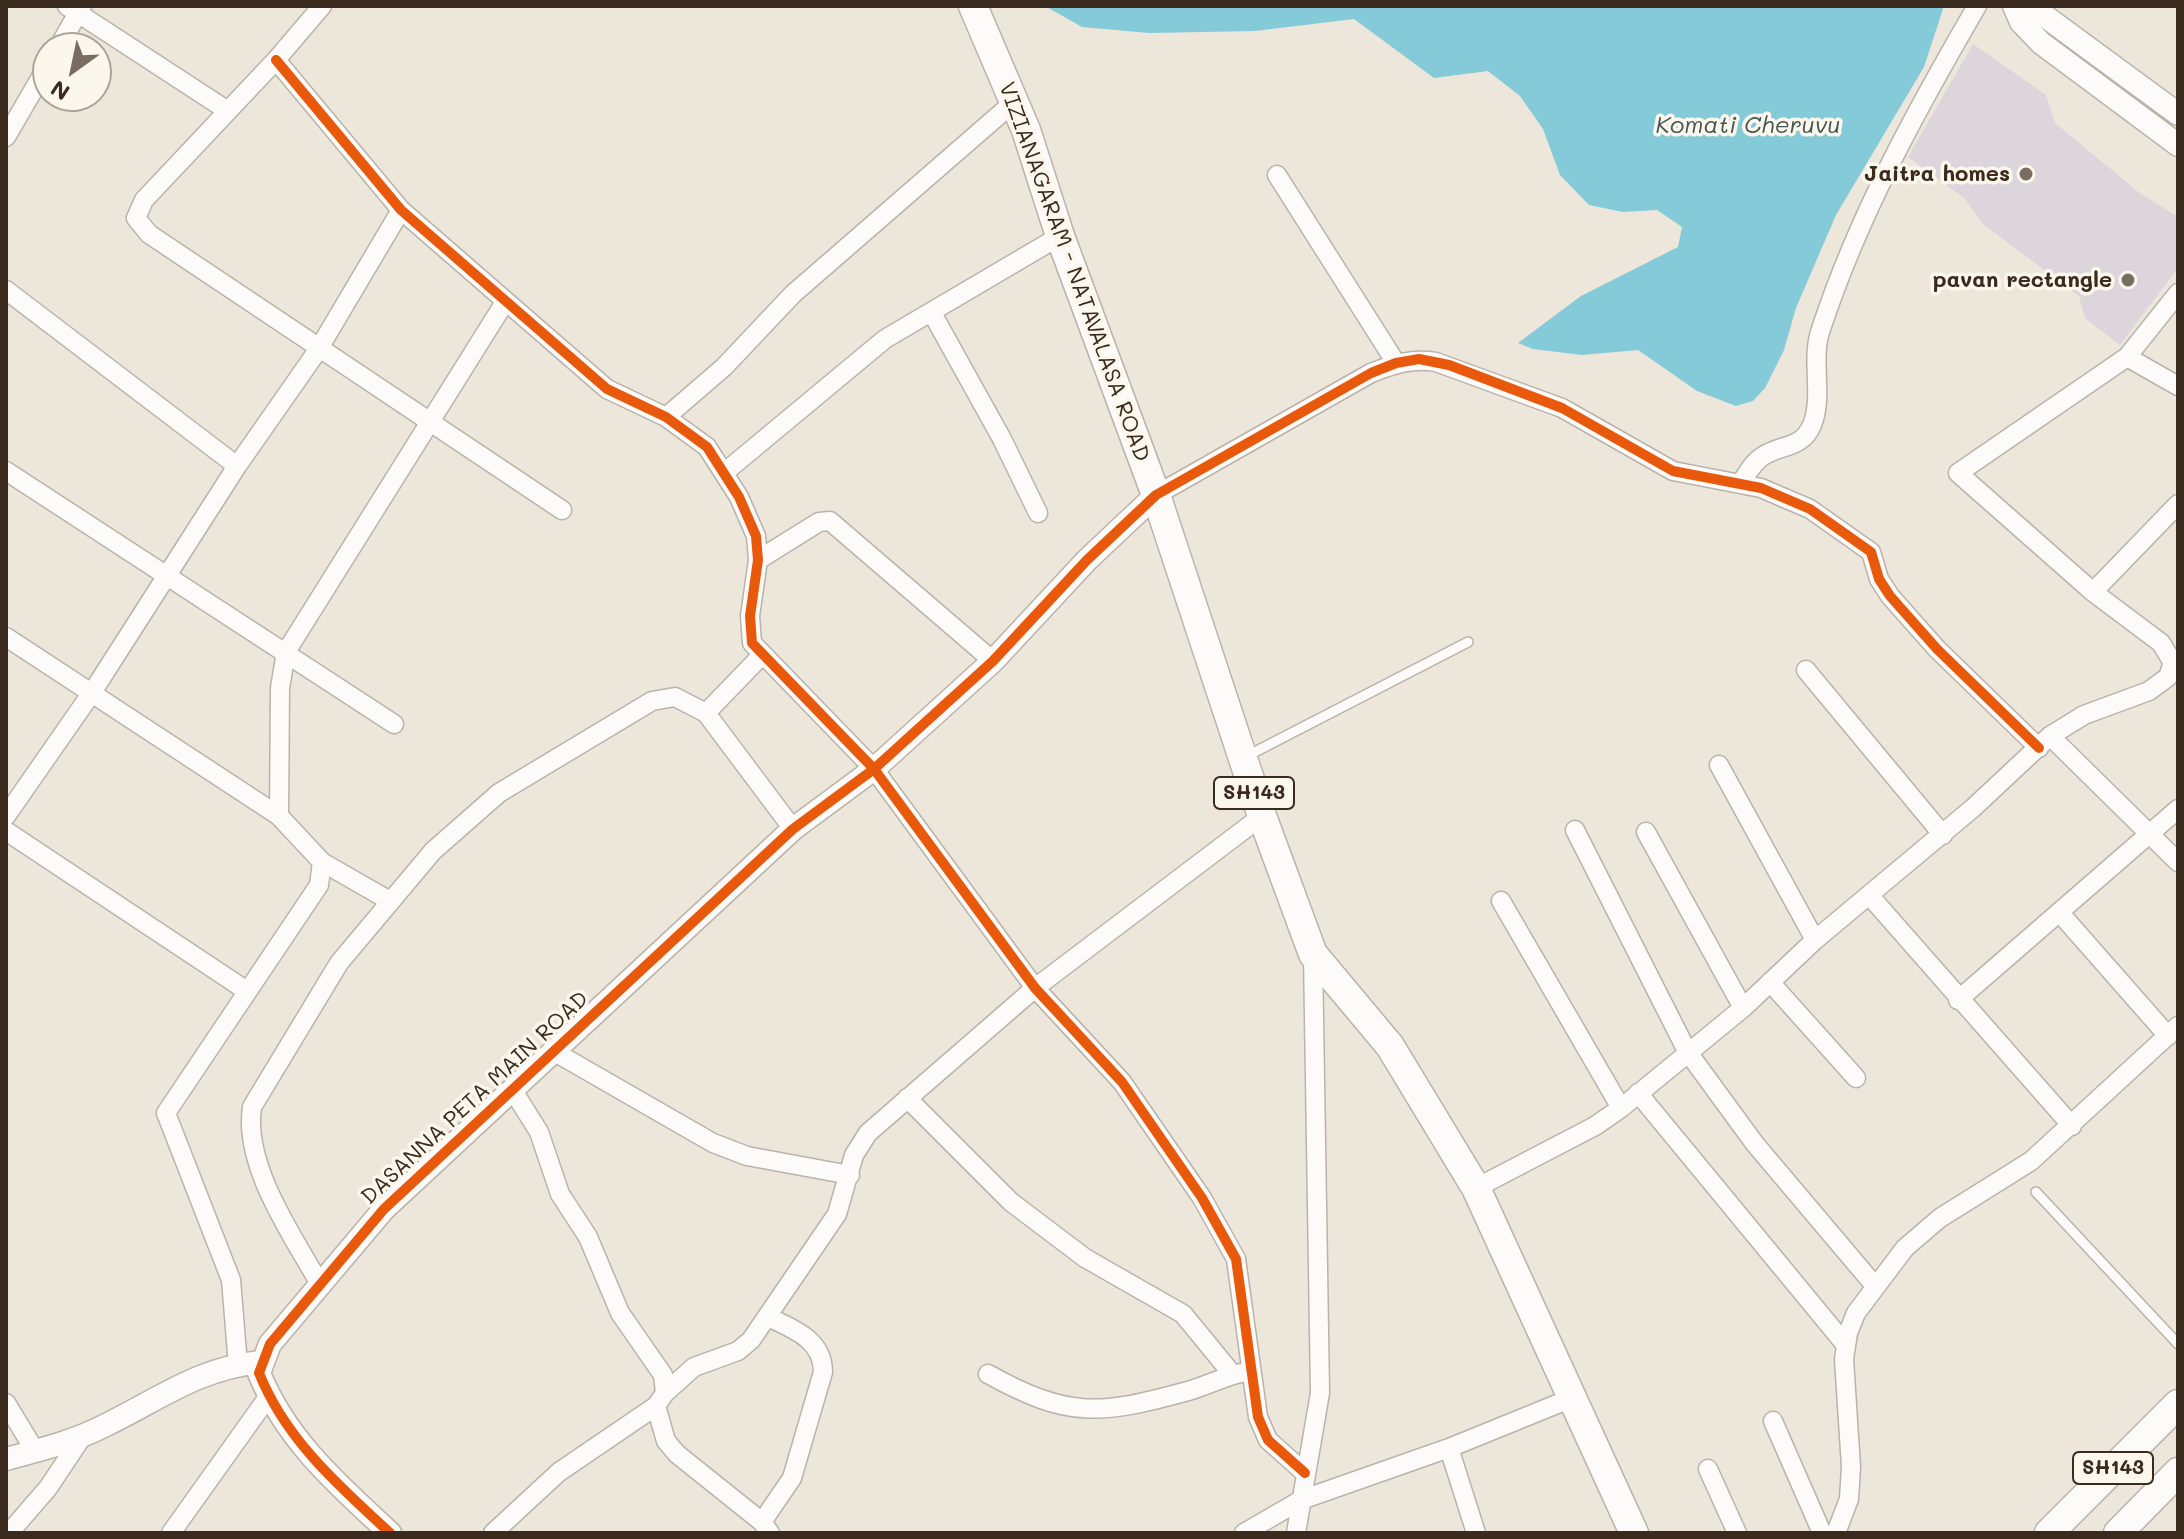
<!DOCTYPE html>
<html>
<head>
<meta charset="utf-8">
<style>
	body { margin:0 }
	#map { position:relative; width:2184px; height:1539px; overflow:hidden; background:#ede6da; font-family:Mali,sans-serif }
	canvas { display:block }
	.frame { position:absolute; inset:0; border:8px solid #3b2a1e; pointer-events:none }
	.north { position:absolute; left:32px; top:32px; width:80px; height:80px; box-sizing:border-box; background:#fbf7ec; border:2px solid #aea59a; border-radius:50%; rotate:213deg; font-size:22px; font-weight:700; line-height:32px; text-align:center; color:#3b2a1e }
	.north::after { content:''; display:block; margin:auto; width:28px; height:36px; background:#796c60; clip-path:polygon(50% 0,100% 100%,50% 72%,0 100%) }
</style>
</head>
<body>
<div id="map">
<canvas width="2184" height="1539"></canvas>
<div class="frame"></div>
<div class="north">N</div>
</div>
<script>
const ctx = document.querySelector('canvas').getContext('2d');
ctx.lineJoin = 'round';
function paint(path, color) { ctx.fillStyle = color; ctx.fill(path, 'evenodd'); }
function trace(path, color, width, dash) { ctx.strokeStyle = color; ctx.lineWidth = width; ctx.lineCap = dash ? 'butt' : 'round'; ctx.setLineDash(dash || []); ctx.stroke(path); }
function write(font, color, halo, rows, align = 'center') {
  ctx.font = font + ' Mali,sans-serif'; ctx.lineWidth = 7; ctx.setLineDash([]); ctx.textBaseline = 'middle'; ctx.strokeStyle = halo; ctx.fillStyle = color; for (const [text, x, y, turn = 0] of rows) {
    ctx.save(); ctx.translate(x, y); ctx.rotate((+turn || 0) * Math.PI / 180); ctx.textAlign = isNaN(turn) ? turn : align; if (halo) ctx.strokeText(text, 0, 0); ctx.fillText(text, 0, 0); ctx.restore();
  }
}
paint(new Path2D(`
	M 1045,6 L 1944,6 L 1924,67 L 1836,215 L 1796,308 L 1784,350 L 1765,388 L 1753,401 L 1736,406 L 1697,391 L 1638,350 L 1582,355 L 1533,349 L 1518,343 L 1581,296 L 1678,247 L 1682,227 L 1657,210 L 1623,212 L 1589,205 L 1560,175 L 1543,129 L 1520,96 L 1488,71 L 1434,78 L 1354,19 L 1255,31 L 1149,33 L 1082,27 Z`), '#85cad8');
paint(new Path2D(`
	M 1973,44 L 2046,95 L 2055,123 L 2141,194 L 2178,217 L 2178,268 L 2120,345 L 2085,318 L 2079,296 L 1983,224 L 1964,198 L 1908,157 Z`), '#dcd5dc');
const service = new Path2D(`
	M 1247,756 L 1468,642
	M 2036,1192 L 2178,1344`);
const minor = new Path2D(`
	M 67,6 L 228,111
	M 322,6 L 276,60 L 144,200 L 136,218 L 149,234 L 562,510
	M 58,48 L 82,6
	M 276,60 L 401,210 L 607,389 L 666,417 L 707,447 L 739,497 L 756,536 L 758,560 L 750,616 L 752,643 L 874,769 L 1035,988 L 1122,1082 L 1202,1198 L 1236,1259 L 1258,1417 L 1268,1440 L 1305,1473
	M 6,137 L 48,65
	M 1277,175 L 1396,363
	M 6,290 L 237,466
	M 932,313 L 1002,439 L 1038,513
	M 2127,357 L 2178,386
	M 666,417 L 724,367 L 793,294 L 1014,102
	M 6,471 L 394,724
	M 725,472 L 885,339 L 1060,236
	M 1740,484 C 1747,474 1753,462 1763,456 C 1781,444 1802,449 1812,425 C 1824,396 1810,359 1821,329 C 1859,214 1917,109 1977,6
	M 1156,495 L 1371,373 C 1394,364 1412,358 1436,362 L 1562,408 L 1673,471 L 1761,488 L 1810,509 L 1871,552 L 1879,579 L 1890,596 L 1937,649 L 2039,748
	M 758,560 L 819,522 L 830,521 L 993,661
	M 2093,592 L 2178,504
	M 6,637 L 279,816 L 322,862 L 319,885 L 166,1113 L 231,1280 L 238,1365
	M 1806,670 L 1943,835
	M 706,713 L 762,655
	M 2050,736 L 2178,862
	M 1719,765 L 1815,940
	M 6,816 L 93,691 L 237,466 L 318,350 L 401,210
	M 279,816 L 280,688 L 286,652 L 505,302
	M 1575,830 L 1687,1051 L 1755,1144 L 1875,1286
	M 6,831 L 247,991
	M 1646,832 L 1743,1008
	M 322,862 L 390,901
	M 1869,895 L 2072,1126
	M 1501,901 L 1621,1108
	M 2059,912 L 2168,1036
	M 1770,982 L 1856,1078
	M 1958,1000 L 2178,809
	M 553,1051 L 713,1143 L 747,1156 L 850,1175
	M 512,1089 L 539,1132 L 560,1194 L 588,1237 L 620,1313 L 663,1375 L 665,1393 L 656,1406 L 666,1441 L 677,1454 L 762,1522 L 770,1533
	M 1638,1093 L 1845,1344
	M 907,1098 L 1011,1202 L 1085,1258 L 1183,1314 L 1233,1375
	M 1476,1188 L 1595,1126 L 1621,1108 L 1743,1008 L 1815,940 L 1973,808 L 2050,736 L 2084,715 L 2149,691 L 2168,677 L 2173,663 L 2161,643 L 2093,592 L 1958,473 L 2127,357 L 2178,293
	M 321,1286 C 293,1236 243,1166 252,1107 L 339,963 L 433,851 L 499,793 L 652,701 L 675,697 L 706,713 L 793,829
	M 988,1374 C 1069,1419 1100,1415 1188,1391 C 1206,1386 1223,1377 1241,1373
	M 665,1393 L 694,1367 L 738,1351 L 751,1340 L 837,1214 L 854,1155 L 868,1133 L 1035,988 L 1262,816
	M 6,1403 L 35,1451
	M 1773,1421 L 1822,1533
	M 1449,1448 L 1476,1533
	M 1708,1469 L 1737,1533
	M 762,1522 L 792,1478 L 823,1372 C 823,1340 794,1329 768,1317
	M 9,1533 L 48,1488 L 84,1434
	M 171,1533 L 268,1397
	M 493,1533 L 559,1472 L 656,1406
	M 1244,1533 L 1301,1500 L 1449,1448 L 1572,1398
	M 1296,1533 L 1320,1393 L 1313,954
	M 1836,1533 L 1849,1499 L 1851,1467 L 1844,1359 L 1848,1333 L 1856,1313 L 1905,1248 L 1940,1218 L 2031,1161 L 2178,1026`);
const tertiary = new Path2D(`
	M 2014,6 L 2021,22 L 2041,43 L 2178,145
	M 2031,6 L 2178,114
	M 6,1459 C 40,1450 75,1441 106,1425 C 161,1398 199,1368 261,1362
	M 390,1533 C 338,1485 286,1440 259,1373 L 270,1344 L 384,1209 L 793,829 L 874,769 L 950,700 L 993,661 L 1087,560 L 1156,495`);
const primary = new Path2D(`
	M 973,6 L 1026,130 L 1060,236 L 1156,495 L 1262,816 L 1313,954 L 1390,1046 L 1476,1188 L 1634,1533
	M 2049,1533 L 2178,1404
	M 2118,1533 L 2178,1472`);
trace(service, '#b9b3aa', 12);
trace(minor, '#b9b3aa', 21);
trace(tertiary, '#b9b3aa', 25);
trace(primary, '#b9b3aa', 31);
trace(service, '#fcfbf9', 9);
trace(minor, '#fcfbf9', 18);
trace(tertiary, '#fcfbf9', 22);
trace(primary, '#fcfbf9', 28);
trace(new Path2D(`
	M 276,60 L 401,210 L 607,389 L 666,417 L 707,447 L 739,497 L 756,536 L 758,560 L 750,616 L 752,643 L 874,769 L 1035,988 L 1122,1082 L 1202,1198 L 1236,1259 L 1258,1417 L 1268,1440 L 1305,1473
	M 390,1533 C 338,1485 286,1440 259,1373 L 270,1344 L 384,1209 L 793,829 L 874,769 L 950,700 L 993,661 L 1087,560 L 1156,495 L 1371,373 L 1396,363 L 1419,359 L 1449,365 L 1562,408 L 1673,471 L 1761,488 L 1810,509 L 1871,552 L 1879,579 L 1890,596 L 1937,649 L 2039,748`), '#e8590c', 10);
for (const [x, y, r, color] of [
	[2026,174,8,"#796c60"],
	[2128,280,8,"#796c60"]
]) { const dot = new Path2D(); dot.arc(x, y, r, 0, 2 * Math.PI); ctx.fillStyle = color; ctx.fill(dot); trace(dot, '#fbf7ec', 3); }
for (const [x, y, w] of [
	[1254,793,80],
	[2113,1468,80]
]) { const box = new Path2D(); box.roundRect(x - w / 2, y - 16, w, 32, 6); ctx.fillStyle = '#fbf7ec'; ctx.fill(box); trace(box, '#3b2a1e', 2); }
write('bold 20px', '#3b2a1e', null, [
	["SH143",1254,793],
	["SH143",2113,1468]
]);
write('bold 22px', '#3b2a1e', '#fbf7ec', [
	["Jaitra homes",2010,174],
	["pavan rectangle",2112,280]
], 'right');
write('22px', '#3b2a1e', '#fbf7ec', [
	["VIZIANAGARAM - NATAVALASA ROAD",1074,272,70],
	["DASANNA PETA MAIN ROAD",475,1098,-43]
]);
write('italic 24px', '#445656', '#fbf7ec', [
	["Komati Cheruvu",1748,126]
]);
</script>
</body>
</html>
